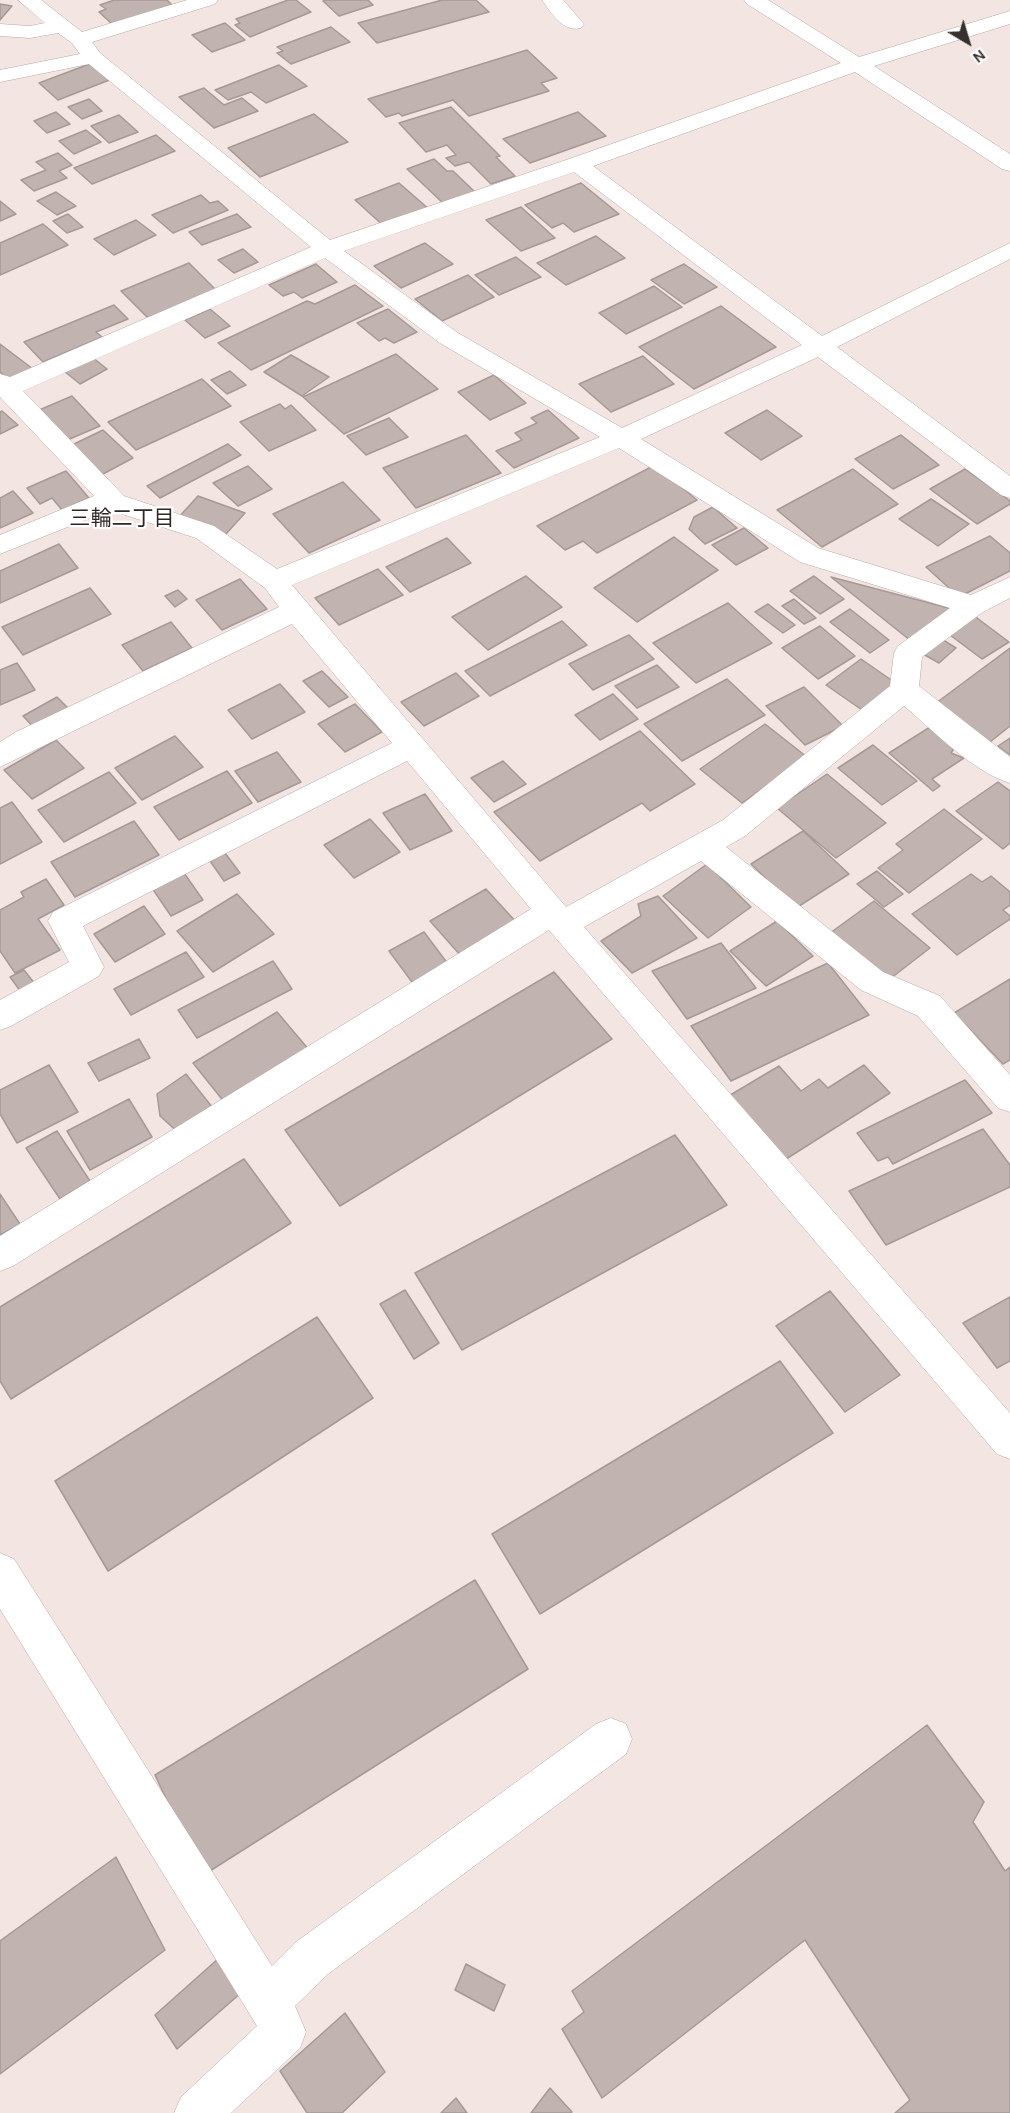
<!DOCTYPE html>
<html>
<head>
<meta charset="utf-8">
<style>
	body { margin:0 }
	#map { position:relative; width:1010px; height:2113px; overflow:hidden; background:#f3e5e2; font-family:Karla,sans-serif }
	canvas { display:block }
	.north { position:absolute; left:938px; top:12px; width:60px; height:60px; -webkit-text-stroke:4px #fff; paint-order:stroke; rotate:142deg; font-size:16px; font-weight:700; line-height:24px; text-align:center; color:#36302f }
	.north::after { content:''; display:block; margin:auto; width:21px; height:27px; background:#36302f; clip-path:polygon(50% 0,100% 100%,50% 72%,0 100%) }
</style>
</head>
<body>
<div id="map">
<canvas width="1010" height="2113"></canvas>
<div class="north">N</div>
</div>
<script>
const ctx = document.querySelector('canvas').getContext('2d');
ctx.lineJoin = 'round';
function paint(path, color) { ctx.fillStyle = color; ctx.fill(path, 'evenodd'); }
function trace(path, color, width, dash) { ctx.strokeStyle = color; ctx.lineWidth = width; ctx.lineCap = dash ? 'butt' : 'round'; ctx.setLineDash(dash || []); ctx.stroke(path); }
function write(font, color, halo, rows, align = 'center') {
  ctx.font = font + ' Karla,"Noto Sans JP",sans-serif'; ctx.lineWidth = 4.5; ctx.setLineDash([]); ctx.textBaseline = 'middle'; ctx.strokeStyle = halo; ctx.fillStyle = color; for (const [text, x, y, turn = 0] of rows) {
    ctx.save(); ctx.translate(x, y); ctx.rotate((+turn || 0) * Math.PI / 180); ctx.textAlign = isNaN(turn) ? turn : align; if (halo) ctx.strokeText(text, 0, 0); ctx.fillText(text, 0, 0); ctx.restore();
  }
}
const building = new Path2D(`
	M 114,0 L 167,0 L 172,5 L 113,25 L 99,12 L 106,9 L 100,5 Z
	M 288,0 L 296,0 L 311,12 L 250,37 L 235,25 L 240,23 L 236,19 Z
	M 326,0 L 368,0 L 373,5 L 339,16 L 323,1 Z
	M 442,0 L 476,0 L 489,12 L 377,43 L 358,23 Z
	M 0,4 L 12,6 L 0,20 Z
	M 225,23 L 245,40 L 212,52 L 192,35 Z
	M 331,27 L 350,42 L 291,64 L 277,53 L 283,51 L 277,47 Z
	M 527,50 L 557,78 L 541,83 L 549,91 L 469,116 L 453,100 L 402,116 L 399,113 L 386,117 L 368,99 Z
	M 92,63 L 112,79 L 58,100 L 39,83 Z
	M 279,65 L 307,86 L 266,103 L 251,92 L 228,100 L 215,90 Z
	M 204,88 L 224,105 L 242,98 L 258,111 L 214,128 L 179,97 Z
	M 89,99 L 102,111 L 82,119 L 68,107 Z
	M 451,107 L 500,156 L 496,157 L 515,176 L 491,184 L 469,162 L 455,166 L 446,158 L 456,155 L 447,145 L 426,152 L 399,123 Z
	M 56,112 L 70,124 L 47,133 L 34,121 Z
	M 578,112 L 606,136 L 530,163 L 503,139 Z
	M 314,114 L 348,142 L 260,177 L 228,148 Z
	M 119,115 L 138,132 L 109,143 L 91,126 Z
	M 86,130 L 101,142 L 74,154 L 59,141 Z
	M 156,135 L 175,151 L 92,184 L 74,168 Z
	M 58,153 L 72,165 L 59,171 L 67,178 L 34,191 L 21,180 L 46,170 L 36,162 Z
	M 434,159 L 447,171 L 453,171 L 476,193 L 445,205 L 407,169 Z
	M 399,183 L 430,210 L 386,228 L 355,200 Z
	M 581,183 L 619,214 L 574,232 L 563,223 L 552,228 L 525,205 Z
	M 56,192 L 76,206 L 57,215 L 37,201 Z
	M 201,195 L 210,203 L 218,201 L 228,210 L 173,233 L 152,215 Z
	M 0,201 L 16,214 L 0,221 Z
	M 521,207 L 555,238 L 521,251 L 486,220 Z
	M 68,214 L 83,227 L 67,233 L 53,221 Z
	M 237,214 L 251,227 L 202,245 L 189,232 Z
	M 136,220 L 156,235 L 114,255 L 94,239 Z
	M 43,224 L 68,245 L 0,275 L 0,243 Z
	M 596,236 L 625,258 L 566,285 L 537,263 Z
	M 425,243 L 453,264 L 401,288 L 374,266 Z
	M 243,249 L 258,262 L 234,273 L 218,260 Z
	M 516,257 L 541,277 L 499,295 L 475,275 Z
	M 189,263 L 216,290 L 148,318 L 121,291 Z
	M 316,264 L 337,282 L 302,298 L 294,292 L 283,296 L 269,285 Z
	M 684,264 L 717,287 L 684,304 L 651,280 Z
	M 468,275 L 494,297 L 442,321 L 415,299 Z
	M 355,285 L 383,306 L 251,370 L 218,343 L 307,301 L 315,304 Z
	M 654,286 L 682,307 L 626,334 L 599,313 Z
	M 114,305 L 128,319 L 96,332 L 102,337 L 43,362 L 24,342 Z
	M 721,306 L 776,347 L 694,389 L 639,347 Z
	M 210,309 L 230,326 L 205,338 L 185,320 Z
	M 388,309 L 417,332 L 394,343 L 385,338 L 379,341 L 357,323 Z
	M 0,344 L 33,369 L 11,381 L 0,372 Z
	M 396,354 L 438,389 L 344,434 L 303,397 Z
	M 291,355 L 329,377 L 302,396 L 264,372 Z
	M 643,356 L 674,384 L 611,412 L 579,384 Z
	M 92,357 L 107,369 L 80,384 L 64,371 Z
	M 230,371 L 246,385 L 227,394 L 211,380 Z
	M 494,375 L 526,403 L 490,420 L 458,392 Z
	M 202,379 L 231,406 L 136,450 L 108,422 Z
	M 72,396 L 100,426 L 65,441 L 37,411 Z
	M 280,404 L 285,409 L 291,405 L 316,430 L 269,451 L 240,422 Z
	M 548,410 L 579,438 L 514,468 L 496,451 L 522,440 L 515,433 L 537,423 L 531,418 Z
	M 767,410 L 802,436 L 761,460 L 725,433 Z
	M 2,411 L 18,425 L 0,434 L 0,412 Z
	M 389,418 L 408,437 L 366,455 L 347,436 Z
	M 103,430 L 133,458 L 103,474 L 72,445 Z
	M 466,435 L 501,473 L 416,508 L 383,468 Z
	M 901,435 L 939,465 L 893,489 L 855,459 Z
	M 228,444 L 241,455 L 160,498 L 147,486 Z
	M 655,465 L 697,500 L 597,553 L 583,541 L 565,550 L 537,526 Z
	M 248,466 L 272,489 L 238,506 L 213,483 Z
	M 853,469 L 898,504 L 822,547 L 777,510 Z
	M 965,469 L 1010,501 L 1010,504 L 977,524 L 930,489 Z
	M 66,471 L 89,498 L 62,510 L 52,498 L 40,504 L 27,488 Z
	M 343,482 L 380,520 L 309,553 L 273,514 Z
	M 13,491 L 33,513 L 0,528 L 0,498 Z
	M 198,496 L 245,513 L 225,535 L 178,518 Z
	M 931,499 L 969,524 L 938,546 L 899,519 Z
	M 713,507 L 737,528 L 705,544 L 689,529 L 694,517 Z
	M 744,528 L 768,548 L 736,565 L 712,545 Z
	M 990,536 L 1010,553 L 1010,571 L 959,597 L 926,567 Z
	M 674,537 L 718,570 L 637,622 L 594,588 Z
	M 447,538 L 471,563 L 410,592 L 386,567 Z
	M 59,544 L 78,568 L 0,603 L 0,571 Z
	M 378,569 L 403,595 L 339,625 L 315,598 Z
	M 526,576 L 562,607 L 488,650 L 452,617 Z
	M 814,576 L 844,599 L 820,614 L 790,591 Z
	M 831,577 L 960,611 L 911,641 Z
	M 240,579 L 267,609 L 222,630 L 196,600 Z
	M 90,588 L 111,614 L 23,655 L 2,627 Z
	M 178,590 L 187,599 L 175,607 L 165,596 Z
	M 794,599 L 816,618 L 804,624 L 782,606 Z
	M 728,603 L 772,643 L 696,683 L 653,643 Z
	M 768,604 L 795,625 L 783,633 L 755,612 Z
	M 850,609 L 889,640 L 870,653 L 830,622 Z
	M 973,615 L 1009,642 L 982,659 L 946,632 Z
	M 562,621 L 587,645 L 490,696 L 465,671 Z
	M 171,622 L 192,648 L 143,671 L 122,645 Z
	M 820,626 L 855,656 L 818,679 L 782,648 Z
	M 629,635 L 654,659 L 593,690 L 569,664 Z
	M 940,638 L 956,648 L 939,663 L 923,654 Z
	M 1010,648 L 1010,726 L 990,742 L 936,703 Z
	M 861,659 L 897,684 L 862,710 L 826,685 Z
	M 17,663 L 35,690 L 0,705 L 0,670 Z
	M 657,665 L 679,687 L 637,708 L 615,686 Z
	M 322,671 L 348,697 L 329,707 L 303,681 Z
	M 456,673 L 479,696 L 424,726 L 401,702 Z
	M 727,679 L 765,715 L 682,761 L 644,724 Z
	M 280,684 L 305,712 L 252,739 L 228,710 Z
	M 804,687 L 843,726 L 805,745 L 766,706 Z
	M 613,694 L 638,719 L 600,740 L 575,715 Z
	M 57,697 L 73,713 L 38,732 L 23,716 Z
	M 355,704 L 382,732 L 345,752 L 318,724 Z
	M 765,724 L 807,757 L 742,803 L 700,769 Z
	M 930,727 L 955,747 L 951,753 L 964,758 L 932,779 L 940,786 L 933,791 L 889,753 Z
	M 640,731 L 695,784 L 650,811 L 642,803 L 540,861 L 494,812 Z
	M 175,736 L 203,767 L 142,800 L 115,768 Z
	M 1010,738 L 1010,755 L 998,746 Z
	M 56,740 L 84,768 L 32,799 L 4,770 Z
	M 873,745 L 917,781 L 882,805 L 838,768 Z
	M 277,752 L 301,782 L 258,802 L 235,771 Z
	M 503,761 L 526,784 L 494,802 L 471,778 Z
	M 227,771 L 252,803 L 179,840 L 154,807 Z
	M 109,772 L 136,803 L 64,842 L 38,810 Z
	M 827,774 L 886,823 L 836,858 L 777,808 Z
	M 998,782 L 1010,791 L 1010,843 L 1003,849 L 956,811 Z
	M 425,794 L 452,831 L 410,850 L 383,813 Z
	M 12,802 L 42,842 L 0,864 L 0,808 Z
	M 944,809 L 982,839 L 909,893 L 878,868 L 903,850 L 896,844 Z
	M 370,819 L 400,852 L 354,878 L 324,845 Z
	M 134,821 L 159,855 L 75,897 L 51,862 Z
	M 803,831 L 849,874 L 796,908 L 751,864 Z
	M 225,853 L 240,873 L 224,881 L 210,861 Z
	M 707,864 L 751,907 L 708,938 L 663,896 Z
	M 877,871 L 903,894 L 884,907 L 857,884 Z
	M 184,873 L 203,900 L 171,916 L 152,888 Z
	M 971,874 L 982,882 L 991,876 L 1010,892 L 1010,905 L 1003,910 L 1010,916 L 1010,919 L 957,955 L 912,914 Z
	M 46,879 L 64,905 L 38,919 L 60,950 L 15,973 L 0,951 L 0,910 L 24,897 L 21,892 Z
	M 486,889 L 517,923 L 461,956 L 430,921 Z
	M 237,894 L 274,934 L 213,972 L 177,931 Z
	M 658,896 L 697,938 L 632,973 L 601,941 L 641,916 L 638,904 Z
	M 874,901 L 930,948 L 882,985 L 826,936 Z
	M 144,906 L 165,934 L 115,962 L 94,934 Z
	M 777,921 L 813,956 L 766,986 L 730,951 Z
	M 424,932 L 451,968 L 415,986 L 389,951 Z
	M 721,943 L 756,988 L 687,1019 L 652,971 Z
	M 186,952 L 204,977 L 131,1015 L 114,989 Z
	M 273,961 L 292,989 L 197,1038 L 178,1010 Z
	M 828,963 L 869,1015 L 731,1081 L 691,1026 Z
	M 24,970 L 35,984 L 21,992 L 10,977 Z
	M 554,972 L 612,1039 L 340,1206 L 285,1130 Z
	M 1010,979 L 1010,1060 L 1003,1064 L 954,1013 Z
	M 277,1012 L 310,1051 L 225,1103 L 193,1063 Z
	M 139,1039 L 150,1058 L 99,1081 L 88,1063 Z
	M 49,1065 L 78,1112 L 17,1143 L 0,1114 L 0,1090 Z
	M 864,1065 L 890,1093 L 783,1161 L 727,1097 L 779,1066 L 801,1091 L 819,1079 L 828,1088 Z
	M 186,1074 L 216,1112 L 182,1136 L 160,1116 L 157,1094 Z
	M 965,1080 L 992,1113 L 893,1164 L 888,1157 L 878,1161 L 857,1133 Z
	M 129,1099 L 152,1137 L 90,1170 L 67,1131 Z
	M 983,1129 L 1010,1165 L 1010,1187 L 886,1245 L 849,1191 Z
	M 57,1131 L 90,1181 L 60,1199 L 26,1148 Z
	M 675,1135 L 727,1205 L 462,1350 L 415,1273 Z
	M 244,1159 L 291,1223 L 11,1399 L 0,1381 L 0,1307 Z
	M 0,1194 L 20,1224 L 0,1235 Z
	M 405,1290 L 439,1343 L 414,1359 L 380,1304 Z
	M 830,1291 L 900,1375 L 845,1412 L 776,1326 Z
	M 1010,1297 L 1010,1361 L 997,1368 L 963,1323 Z
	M 317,1317 L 373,1398 L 108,1571 L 55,1481 Z
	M 780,1361 L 833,1433 L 540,1614 L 492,1534 Z
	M 475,1580 L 528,1669 L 202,1876 L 155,1775 Z
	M 927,1725 L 984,1802 L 973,1822 L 1005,1871 L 1010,1867 L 1010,2113 L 895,2113 L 910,2100 L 805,1940 L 602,2098 L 562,2029 L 584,2012 L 572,1991 Z
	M 116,1857 L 165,1950 L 0,2074 L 0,1941 Z
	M 219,1958 L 242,1992 L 177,2049 L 155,2015 Z
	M 466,1964 L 505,1985 L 494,2011 L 455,1990 Z
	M 345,2013 L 385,2072 L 342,2113 L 307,2113 L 280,2071 Z
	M 550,2088 L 572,2112 L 571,2113 L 531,2113 Z
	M 456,2098 L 467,2113 L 441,2113 Z`);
paint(building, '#c0b3b0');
trace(building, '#a69996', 1.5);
const minor = new Path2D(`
	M 18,0 L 41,0 L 82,32 L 187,0 L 218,0 L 215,4 L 92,42 L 100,53 L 330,240 L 569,159 L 841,63 L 747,4 L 744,0 L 768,0 L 859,57 L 1010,11 L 1010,24 L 874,66 L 1010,154 L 1010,171 L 1002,169 L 855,72 L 593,166 L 822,336 L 1010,243 L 1010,259 L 837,347 L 1010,476 L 1010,498 L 1001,495 L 818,357 L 641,439 L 818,548 L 971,595 L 1010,577 L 1010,598 L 983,612 L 922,657 L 919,686 L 1010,757 L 1010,783 C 973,772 934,731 904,706 L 745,836 L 726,847 L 883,972 L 940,996 L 1010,1075 L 1010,1112 L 998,1108 L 918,1016 L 861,990 L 701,861 L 584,927 L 1010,1413 L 1010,1459 L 997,1454 L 549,930 L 13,1266 L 0,1271 L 0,1236 L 531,909 L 407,761 L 83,926 L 104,967 L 99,976 L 11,1026 L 0,1030 L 0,1000 L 69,962 L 48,921 L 53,912 L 392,743 L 292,624 L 0,767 L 0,742 L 16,732 L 279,607 L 265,588 L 196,538 L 110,510 L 0,554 L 0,535 L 94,496 L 0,397 L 0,374 L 10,377 L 311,247 L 89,64 L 0,82 L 0,70 L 80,54 L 72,43 L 58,33 L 30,38 L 0,36 L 0,24 L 30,26 L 45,23 ZM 574,172 L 802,345 L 622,428 L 458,333 L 344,251 ZM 325,258 L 440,343 L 600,437 L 277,569 L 214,526 L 124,496 L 23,391 ZM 619,448 L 800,562 L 950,608 L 898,646 L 894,653 L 890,686 L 723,820 L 566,907 L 292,585 Z
	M 542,0 L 563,0 L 584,24 L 581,28 C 564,33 551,13 542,0 Z
	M 0,1553 L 14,1559 L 272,1966 L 296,1942 L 596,1724 L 611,1718 L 626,1724 L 632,1739 L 626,1754 L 328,1974 L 295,2006 L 306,2032 L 300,2048 L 231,2113 L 174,2113 L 181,2097 L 257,2026 L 0,1609 Z`);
trace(minor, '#b6a9a5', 1);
paint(minor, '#fff');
write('21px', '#302624', '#fff', [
	["三輪二丁目",122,519]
]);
</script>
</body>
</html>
